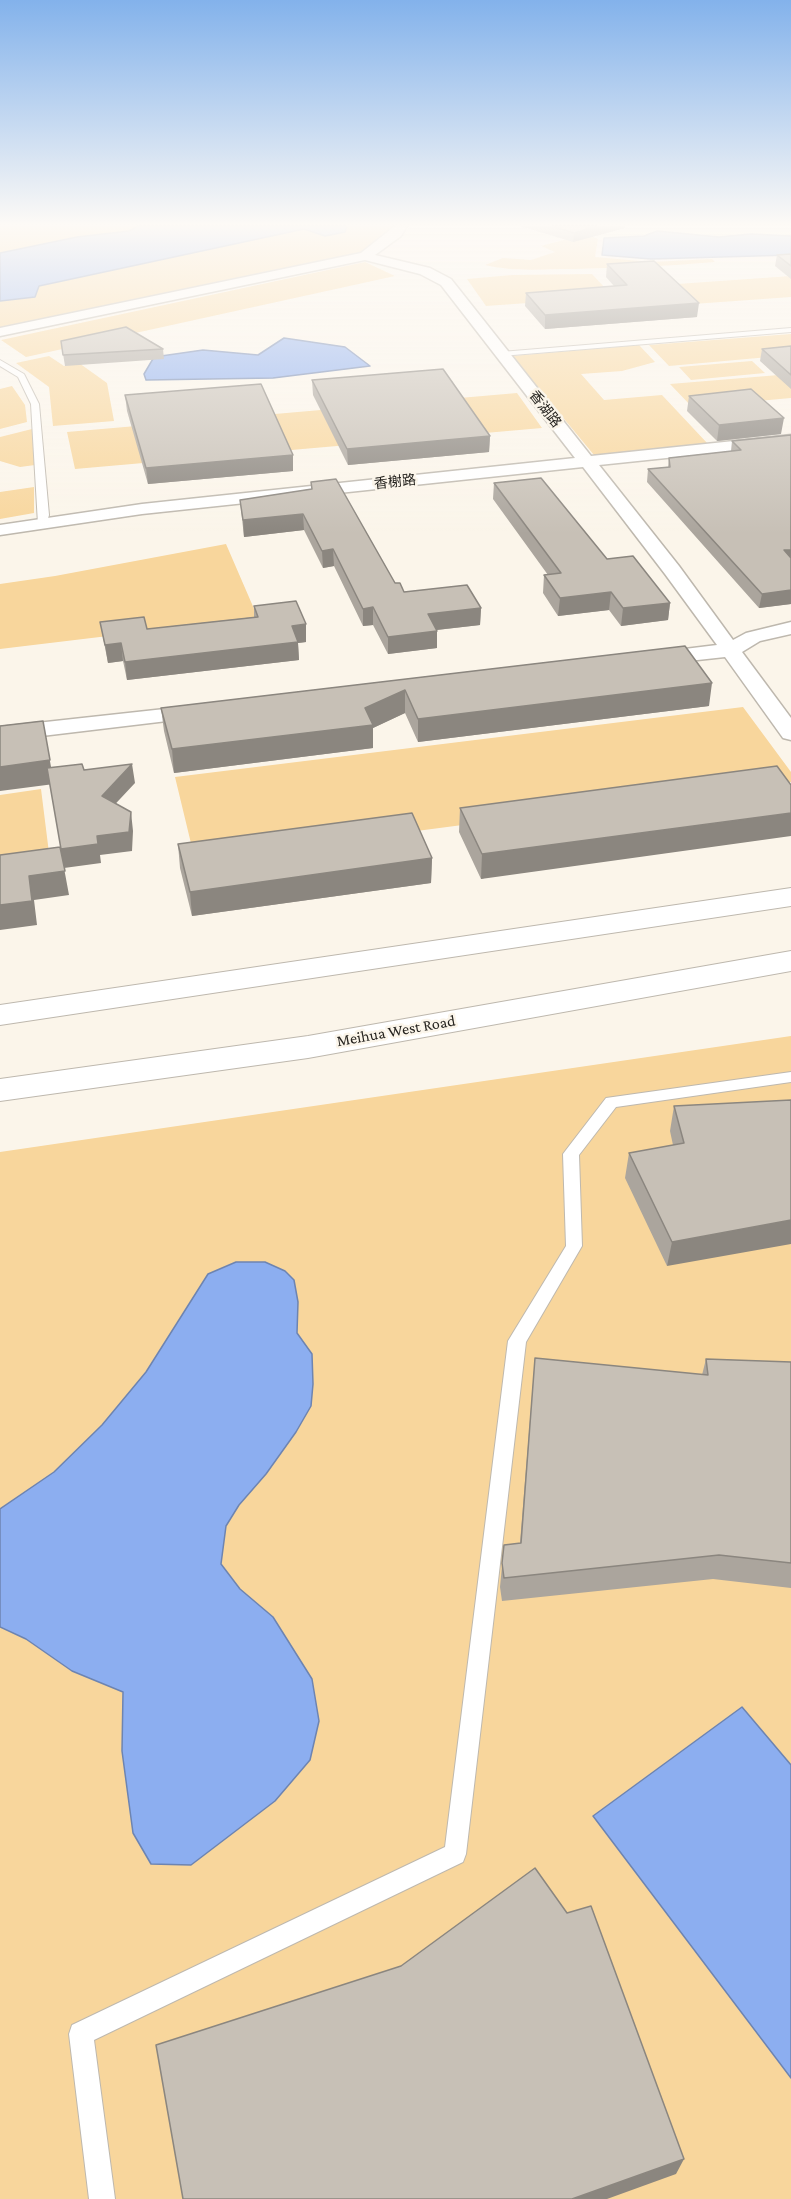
<!DOCTYPE html>
<html>
<head>
<meta charset="utf-8">
<style>
	body { margin:0 }
	canvas { display:block; background:#fbf5ea }
</style>
</head>
<body>
<canvas width="791" height="2199"></canvas>
<script>
const ctx = document.querySelector('canvas').getContext('2d');
ctx.lineJoin = 'round';
function paint(path, color) { ctx.fillStyle = color; ctx.fill(path, 'evenodd'); }
function trace(path, color, width, dash) { ctx.strokeStyle = color; ctx.lineWidth = width; ctx.lineCap = dash ? 'butt' : 'round'; ctx.setLineDash(dash || []); ctx.stroke(path); }
function write(font, color, halo, rows, align = 'center') {
  ctx.font = font + ' "Crimson Pro","Noto Sans SC",serif'; ctx.lineWidth = 5; ctx.setLineDash([]); ctx.textBaseline = 'middle'; ctx.strokeStyle = halo; ctx.fillStyle = color; for (const [text, x, y, turn = 0] of rows) {
    ctx.save(); ctx.translate(x, y); ctx.rotate((+turn || 0) * Math.PI / 180); ctx.textAlign = isNaN(turn) ? turn : align; if (halo) ctx.strokeText(text, 0, 0); ctx.fillText(text, 0, 0); ctx.restore();
  }
}
paint(new Path2D(`
	M 0,226 L 401,226 L 365,256 L 0,331 Z
	M 586,234 L 598,239 L 595,257 L 651,262 L 712,259 L 715,262 C 668,266 620,268 572,269 C 543,269 513,272 485,265 L 503,258 L 531,260 L 555,252 L 541,246 Z
	M 365,262 L 395,276 L 26,357 L 1,340 Z
	M 592,274 L 606,289 L 791,276 L 791,297 L 596,311 L 584,299 L 486,306 L 467,279 L 512,275 Z
	M 791,334 L 791,355 L 669,366 L 649,345 Z
	M 639,345 L 655,362 L 622,371 L 581,374 L 604,400 L 662,395 L 708,444 L 594,455 L 512,356 Z
	M 49,356 L 64,366 L 79,363 L 107,383 L 114,421 L 53,426 L 49,387 L 16,363 Z
	M 752,361 L 765,373 L 691,380 L 679,367 Z
	M 791,374 L 791,398 L 692,407 L 670,384 Z
	M 12,386 L 25,405 L 27,422 L 0,429 L 0,389 Z
	M 517,393 L 542,428 L 75,469 L 67,432 Z
	M 32,429 L 35,465 L 20,467 L 0,461 L 0,437 Z
	M 34,487 L 34,513 L 0,519 L 0,492 Z
	M 226,544 L 258,618 L 0,649 L 0,584 L 55,576 Z
	M 743,707 L 791,772 L 791,782 L 195,860 L 175,777 Z
	M 41,789 L 51,869 L 0,876 L 0,795 Z
	M 791,1036 L 791,2199 L 0,2199 L 0,1152 Z`), '#f8d69c');
const water = new Path2D(`
	M 138,226 L 347,226 L 345,232 L 325,236 L 304,229 L 39,286 L 35,297 L 0,301 L 0,253 L 77,237 L 129,231 Z
	M 657,231 L 719,237 L 751,234 L 791,236 L 791,255 L 651,259 L 602,255 L 604,238 L 644,236 Z
	M 284,338 L 345,347 L 370,366 L 273,378 L 146,380 L 144,374 L 154,357 L 203,350 L 258,355 Z
	M 236,1262 L 265,1262 L 285,1271 L 294,1280 L 298,1302 L 297,1333 L 312,1354 L 313,1384 L 311,1406 L 296,1432 L 266,1474 L 239,1505 L 226,1526 L 221,1564 L 240,1589 L 273,1617 L 312,1679 L 319,1721 L 310,1760 L 275,1801 L 191,1865 L 151,1864 L 133,1833 L 122,1751 L 123,1692 L 72,1671 L 26,1639 L 0,1627 L 0,1509 L 54,1472 L 102,1425 L 146,1372 L 208,1274 Z
	M 742,1707 L 791,1765 L 791,2078 L 593,1816 Z`);
paint(water, '#8caef0');
trace(water, '#6d84b1', 1.5);
const service = new Path2D(`
	M 791,328 L 791,332 L 501,356 L 497,354 L 501,352 Z
	M 0,360 L 24,374 L 39,404 L 49,515 L 46,526 L 38,524 L 31,404 L 18,377 L 0,366 Z
	M 791,1072 L 791,1082 L 616,1107 L 579,1155 L 582,1246 L 526,1342 L 466,1854 L 463,1862 L 94,2040 L 115,2199 L 89,2199 L 69,2034 L 72,2025 L 445,1847 L 508,1341 L 566,1246 L 563,1154 L 566,1150 L 606,1098 Z`);
const minor = new Path2D(`
	M 395,226 L 407,226 L 401,236 L 375,255 L 430,268 L 451,279 L 591,456 L 791,435 L 791,445 L 599,465 L 679,566 L 733,640 L 746,633 L 791,622 L 791,634 L 760,641 L 742,652 L 791,718 L 791,740 L 783,738 L 725,657 L 652,665 L 645,663 L 642,659 L 645,655 L 652,653 L 717,645 L 665,574 L 583,467 L 142,514 L 0,535 L 0,525 L 142,504 L 575,458 L 441,285 L 420,274 L 365,260 L 0,336 L 0,328 L 361,253 Z
	M 201,705 L 209,706 L 212,711 L 209,716 L 0,741 L 0,727 Z`);
const primary = new Path2D(`
	M 791,888 L 791,906 L 0,1025 L 0,1005 Z
	M 791,951 L 791,971 L 308,1058 L 0,1101 L 0,1079 L 308,1036 Z`);
trace(service, '#beb8ae', 2);
trace(minor, '#beb8ae', 3);
trace(primary, '#beb8ae', 2);
paint(service, '#fff');
paint(minor, '#fff');
paint(primary, '#fff');
paint(new Path2D(`
	M 520,226 L 625,226 L 625,228 L 573,242 Z
	M 791,254 L 791,279 L 775,266 L 777,255 Z
	M 607,264 L 697,317 L 545,329 L 525,306 L 526,293 L 614,286 L 606,277 Z
	M 61,341 L 163,349 L 164,359 L 65,366 Z
	M 791,346 L 791,389 L 760,361 L 762,349 Z
	M 312,380 L 490,436 L 489,452 L 348,465 L 313,395 Z
	M 125,395 L 293,455 L 293,471 L 148,484 L 127,411 Z
	M 689,396 L 781,434 L 717,441 L 687,411 Z
	M 791,435 L 791,604 L 759,608 L 647,482 L 648,469 L 668,467 L 669,458 L 731,451 L 732,441 Z
	M 311,482 L 395,583 L 404,592 L 481,608 L 480,625 L 437,630 L 437,648 L 388,654 L 373,625 L 363,626 L 334,566 L 323,568 L 304,530 L 244,537 L 240,500 L 311,489 Z
	M 494,483 L 670,603 L 668,620 L 621,626 L 609,610 L 558,616 L 543,593 L 544,575 L 548,575 L 493,499 Z
	M 254,606 L 306,624 L 306,642 L 298,643 L 299,660 L 127,680 L 123,661 L 108,663 L 100,622 L 147,629 L 254,617 Z
	M 685,646 L 709,706 L 418,742 L 405,713 L 373,728 L 373,748 L 174,773 L 164,731 L 161,708 Z
	M 791,785 L 481,879 L 459,832 L 460,808 Z
	M 178,844 L 432,858 L 431,883 L 192,916 L 180,868 Z
	M 791,1100 L 667,1266 L 625,1178 L 629,1153 L 673,1145 L 670,1131 L 674,1106 Z
	M 535,1358 L 702,1375 L 706,1359 L 791,1362 L 791,1588 L 713,1579 L 502,1601 L 500,1587 L 504,1545 L 520,1543 Z`), '#aba59d');
paint(new Path2D(`
	M 597,226 L 625,226 L 625,228 L 573,242 L 574,233 Z
	M 699,303 L 697,317 L 545,329 L 545,315 Z
	M 784,418 L 781,434 L 717,441 L 719,425 Z
	M 490,436 L 489,452 L 348,465 L 347,449 Z
	M 293,455 L 293,471 L 148,484 L 146,468 Z
	M 303,514 L 304,530 L 244,537 L 243,520 Z
	M 333,549 L 334,566 L 323,568 L 322,551 Z
	M 784,550 L 791,550 L 791,563 Z
	M 791,590 L 791,604 L 759,608 L 762,594 Z
	M 611,592 L 609,610 L 558,616 L 560,598 Z
	M 670,603 L 668,620 L 621,626 L 623,608 Z
	M 373,607 L 373,625 L 363,626 L 363,609 Z
	M 481,608 L 480,625 L 427,631 L 428,614 Z
	M 306,624 L 306,642 L 298,643 L 299,660 L 127,680 L 125,662 L 292,626 Z
	M 437,631 L 437,648 L 388,654 L 388,637 Z
	M 121,643 L 123,661 L 108,663 L 105,645 Z
	M 712,683 L 709,706 L 418,742 L 418,719 Z
	M 405,690 L 405,713 L 373,728 L 373,748 L 174,773 L 172,749 L 365,708 Z
	M 47,744 L 54,784 L 0,791 L 0,767 Z
	M 132,764 L 135,783 L 105,815 L 102,796 Z
	M 131,812 L 133,831 L 132,851 L 100,855 L 101,863 L 64,868 L 69,895 L 34,900 L 37,925 L 0,930 L 0,905 L 29,876 L 61,849 L 97,836 Z
	M 791,813 L 791,836 L 481,879 L 482,854 Z
	M 432,858 L 431,883 L 192,916 L 190,892 Z
	M 791,1220 L 791,1244 L 667,1266 L 672,1242 Z
	M 684,2159 L 676,2174 L 607,2199 L 572,2199 Z`), '#8b867f');
const building = new Path2D(`
	M 552,226 L 597,226 L 574,233 Z
	M 791,254 L 791,266 L 777,255 Z
	M 654,261 L 699,303 L 545,315 L 526,293 L 627,285 L 607,264 Z
	M 126,327 L 163,349 L 63,355 L 61,341 Z
	M 791,346 L 791,375 L 762,349 Z
	M 443,369 L 490,436 L 347,449 L 312,380 Z
	M 261,384 L 293,455 L 146,468 L 125,395 Z
	M 751,389 L 784,418 L 719,425 L 689,396 Z
	M 791,435 L 791,550 L 784,550 L 791,558 L 791,590 L 762,594 L 648,469 L 670,467 L 669,458 L 741,450 L 732,441 Z
	M 541,478 L 607,559 L 633,556 L 670,603 L 623,608 L 611,592 L 560,598 L 544,575 L 561,573 L 494,483 Z
	M 336,479 L 395,583 L 400,583 L 404,592 L 467,585 L 481,608 L 428,614 L 437,631 L 388,637 L 373,607 L 363,609 L 333,549 L 322,551 L 303,514 L 243,520 L 240,500 L 312,489 L 311,482 Z
	M 296,601 L 306,624 L 292,626 L 298,642 L 125,662 L 121,643 L 105,645 L 100,622 L 144,617 L 147,629 L 258,617 L 254,606 Z
	M 685,646 L 712,683 L 418,719 L 405,690 L 365,708 L 373,725 L 172,749 L 161,708 Z
	M 43,721 L 50,760 L 0,767 L 0,726 Z
	M 82,764 L 84,770 L 132,764 L 102,796 L 131,812 L 129,832 L 97,836 L 98,844 L 61,849 L 47,768 Z
	M 777,766 L 791,785 L 791,813 L 482,854 L 460,808 Z
	M 412,813 L 432,858 L 190,892 L 178,844 Z
	M 60,847 L 65,871 L 29,876 L 32,901 L 0,905 L 0,855 Z
	M 791,1100 L 791,1220 L 672,1242 L 629,1153 L 684,1143 L 674,1106 Z
	M 535,1358 L 708,1375 L 706,1359 L 791,1362 L 791,1563 L 719,1555 L 504,1578 L 502,1563 L 504,1545 L 521,1543 Z
	M 535,1868 L 567,1913 L 591,1906 L 684,2159 L 572,2199 L 183,2199 L 156,2045 L 401,1966 Z`);
paint(building, '#c7c0b6');
trace(building, '#8b867f', 1.5);
const sky = ctx.createLinearGradient(0, 0, 0, 534);
sky.addColorStop(0, '#83b2eb');
sky.addColorStop(0.42, '#fdfaf6');
sky.addColorStop(1, '#fdfaf600');
ctx.fillStyle = sky;
ctx.fillRect(0, 0, 791, 534);
write('14px', '#25231f', '#fbf5ea', [
	["香湖路",545,409,52],
	["香榭路",395,482,-6]
]);
write('16px', '#25231f', '#fbf5ea', [
	["Meihua West Road",396,1031,-10]
]);
</script>
</body>
</html>
